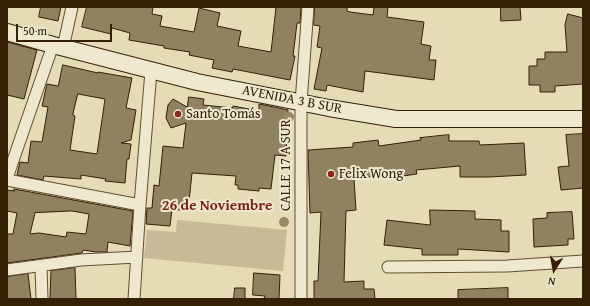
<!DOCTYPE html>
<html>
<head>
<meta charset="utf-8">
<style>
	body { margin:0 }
	#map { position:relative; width:590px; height:306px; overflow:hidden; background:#e5dbb5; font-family:"Gentium Book Plus",serif }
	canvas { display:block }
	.frame { position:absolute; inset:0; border:8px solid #342005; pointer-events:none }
	.north { position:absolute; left:534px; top:250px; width:40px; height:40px; -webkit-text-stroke:3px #eee8cf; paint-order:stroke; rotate:191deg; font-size:11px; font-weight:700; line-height:16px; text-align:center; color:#342005 }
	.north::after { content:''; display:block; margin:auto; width:14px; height:18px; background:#342005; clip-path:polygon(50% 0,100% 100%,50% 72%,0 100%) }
	.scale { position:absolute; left:16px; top:24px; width:96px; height:18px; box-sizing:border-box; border:2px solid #342005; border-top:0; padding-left:5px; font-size:12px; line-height:14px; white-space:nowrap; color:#342005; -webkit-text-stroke:3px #eee8cf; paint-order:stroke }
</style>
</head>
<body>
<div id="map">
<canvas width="590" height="306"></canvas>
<div class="frame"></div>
<div class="north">N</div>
<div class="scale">50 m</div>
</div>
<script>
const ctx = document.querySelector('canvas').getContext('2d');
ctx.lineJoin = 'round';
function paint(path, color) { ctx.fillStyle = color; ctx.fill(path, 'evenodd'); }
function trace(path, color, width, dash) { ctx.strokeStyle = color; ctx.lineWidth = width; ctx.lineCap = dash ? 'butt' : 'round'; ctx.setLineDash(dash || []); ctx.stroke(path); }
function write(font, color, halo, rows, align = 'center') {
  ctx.font = font + ' "Gentium Book Plus",serif'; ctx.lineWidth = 4; ctx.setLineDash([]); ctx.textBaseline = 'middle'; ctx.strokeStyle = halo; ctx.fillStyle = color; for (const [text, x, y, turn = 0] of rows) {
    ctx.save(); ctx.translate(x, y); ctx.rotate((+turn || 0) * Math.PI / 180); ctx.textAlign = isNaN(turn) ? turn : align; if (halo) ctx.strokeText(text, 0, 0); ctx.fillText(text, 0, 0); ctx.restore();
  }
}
paint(new Path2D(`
	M 177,220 L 287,230 L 283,271 L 144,258 L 147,230 L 176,232 Z`), '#c7bb97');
const building = new Path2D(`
	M 41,7 L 61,7 L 58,21 L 39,17 Z
	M 87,7 L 153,7 L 152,14 L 162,16 L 160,26 L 194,32 L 199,8 L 220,13 L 217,26 L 241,31 L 238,46 L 271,52 L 276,7 L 301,7 L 300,23 L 297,23 L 293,56 L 295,56 L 290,80 L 233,69 L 232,72 L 212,68 L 214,60 L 189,55 L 190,52 L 164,48 L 164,46 L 129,40 L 130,33 L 112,28 L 111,34 L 82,27 Z
	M 315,7 L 347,7 L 347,11 L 350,12 L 373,15 L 374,7 L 388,7 L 387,17 L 424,22 L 421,44 L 431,46 L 429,60 L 436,60 L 434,80 L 365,71 L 363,92 L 327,85 L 326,91 L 314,89 L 322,48 L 317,47 L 320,26 L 314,25 Z
	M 501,7 L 520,7 L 521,20 L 501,21 Z
	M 568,14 L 583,18 L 583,84 L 555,86 L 555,92 L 540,92 L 540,85 L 529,85 L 529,66 L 537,66 L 537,59 L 545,59 L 545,52 L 567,52 L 565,25 Z
	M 7,42 L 37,50 L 24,99 L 7,95 Z
	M 63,65 L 98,73 L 98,72 L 132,78 L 126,108 L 136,110 L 131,140 L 121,143 L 131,144 L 129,159 L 127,159 L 125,183 L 105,181 L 106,179 L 81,175 L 81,179 L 44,176 L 43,180 L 17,175 L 20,162 L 28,163 L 31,141 L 42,142 L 48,107 L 42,106 L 47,84 L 58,86 ZM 78,94 L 105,99 L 97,154 L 70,150 L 75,116 L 73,115 Z
	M 189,97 L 204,99 L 203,105 L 232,108 L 233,106 L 259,111 L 259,104 L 288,110 L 286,156 L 275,155 L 271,189 L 259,188 L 259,191 L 238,189 L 238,185 L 235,185 L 236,176 L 192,173 L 188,211 L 172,209 L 170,226 L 146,224 L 147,208 L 152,208 L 154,185 L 159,186 L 163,146 L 183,148 L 186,123 L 171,128 L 166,118 L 168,105 L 173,99 L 187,107 Z
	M 583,134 L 583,188 L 561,190 L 558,167 L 569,166 L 566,135 Z
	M 449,135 L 449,141 L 479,141 L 480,145 L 524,143 L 526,175 L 489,177 L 460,177 L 460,166 L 416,170 L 417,174 L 389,178 L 389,174 L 354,179 L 356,210 L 346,211 L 344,282 L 364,281 L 364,289 L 374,289 L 375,299 L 314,299 L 314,281 L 318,281 L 321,212 L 310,213 L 308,150 L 353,147 L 353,143 L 378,140 L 379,146 L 421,140 L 420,138 Z
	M 14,189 L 133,211 L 130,246 L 108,242 L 107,252 L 96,252 L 83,250 L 82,253 L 7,263 L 7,234 L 13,234 L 17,213 L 7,211 L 7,190 L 14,191 ZM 72,211 L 89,214 L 86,234 L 67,232 L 66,237 L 39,233 L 30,234 L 35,213 Z
	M 430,210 L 475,211 L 475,219 L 501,220 L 501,231 L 509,231 L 509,252 L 458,249 L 458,255 L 422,255 L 422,249 L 384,245 L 387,220 L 430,225 Z
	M 572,212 L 574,239 L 568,239 L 568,245 L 534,247 L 533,219 L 547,218 L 547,213 Z
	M 75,268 L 76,299 L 50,299 L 51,271 Z
	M 254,273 L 280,275 L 279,299 L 264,299 L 265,296 L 253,295 Z
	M 28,274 L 31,299 L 7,299 L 7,277 Z
	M 235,288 L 245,288 L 245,299 L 234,299 Z
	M 508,288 L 508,299 L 458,299 L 458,290 Z`);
paint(building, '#908161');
trace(building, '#342005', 1);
const street = new Path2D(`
	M 63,48 L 72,7
	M 7,178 L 53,45
	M 7,180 L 140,205
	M 41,266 L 42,299
	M 388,267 L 507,266 L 583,261
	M 7,270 L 81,260 L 137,257
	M 134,299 L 140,205 L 151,71
	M 301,299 L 301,103 L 308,7`);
const secondary = new Path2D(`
	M 7,32 L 53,45 L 197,82 L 329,108 L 396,119 L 583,119`);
trace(street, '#604f31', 13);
trace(secondary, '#342005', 18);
trace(street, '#eee8cf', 11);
trace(secondary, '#eee8cf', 16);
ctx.fillStyle = '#988a69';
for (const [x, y] of [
	[289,117],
	[284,222]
]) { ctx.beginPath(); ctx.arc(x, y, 5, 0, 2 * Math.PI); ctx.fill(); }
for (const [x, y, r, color] of [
	[178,114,4,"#8f2418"],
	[331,174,4,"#8f2418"]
]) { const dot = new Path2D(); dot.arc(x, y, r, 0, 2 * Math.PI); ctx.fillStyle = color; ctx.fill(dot); trace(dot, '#eee8cf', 1.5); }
write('14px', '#342005', '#eee8cf', [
	["AVENIDA 3 B SUR",292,100,11],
	["CALLE 17 A SUR",286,165,-90]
]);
write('14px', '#342005', '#eee8cf', [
	["Santo Tomás",186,114],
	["Felix Wong",339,174]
], 'left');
write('bold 15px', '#7a1f14', '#eee8cf', [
	["26 de Noviembre",217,206]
]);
</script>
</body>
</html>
